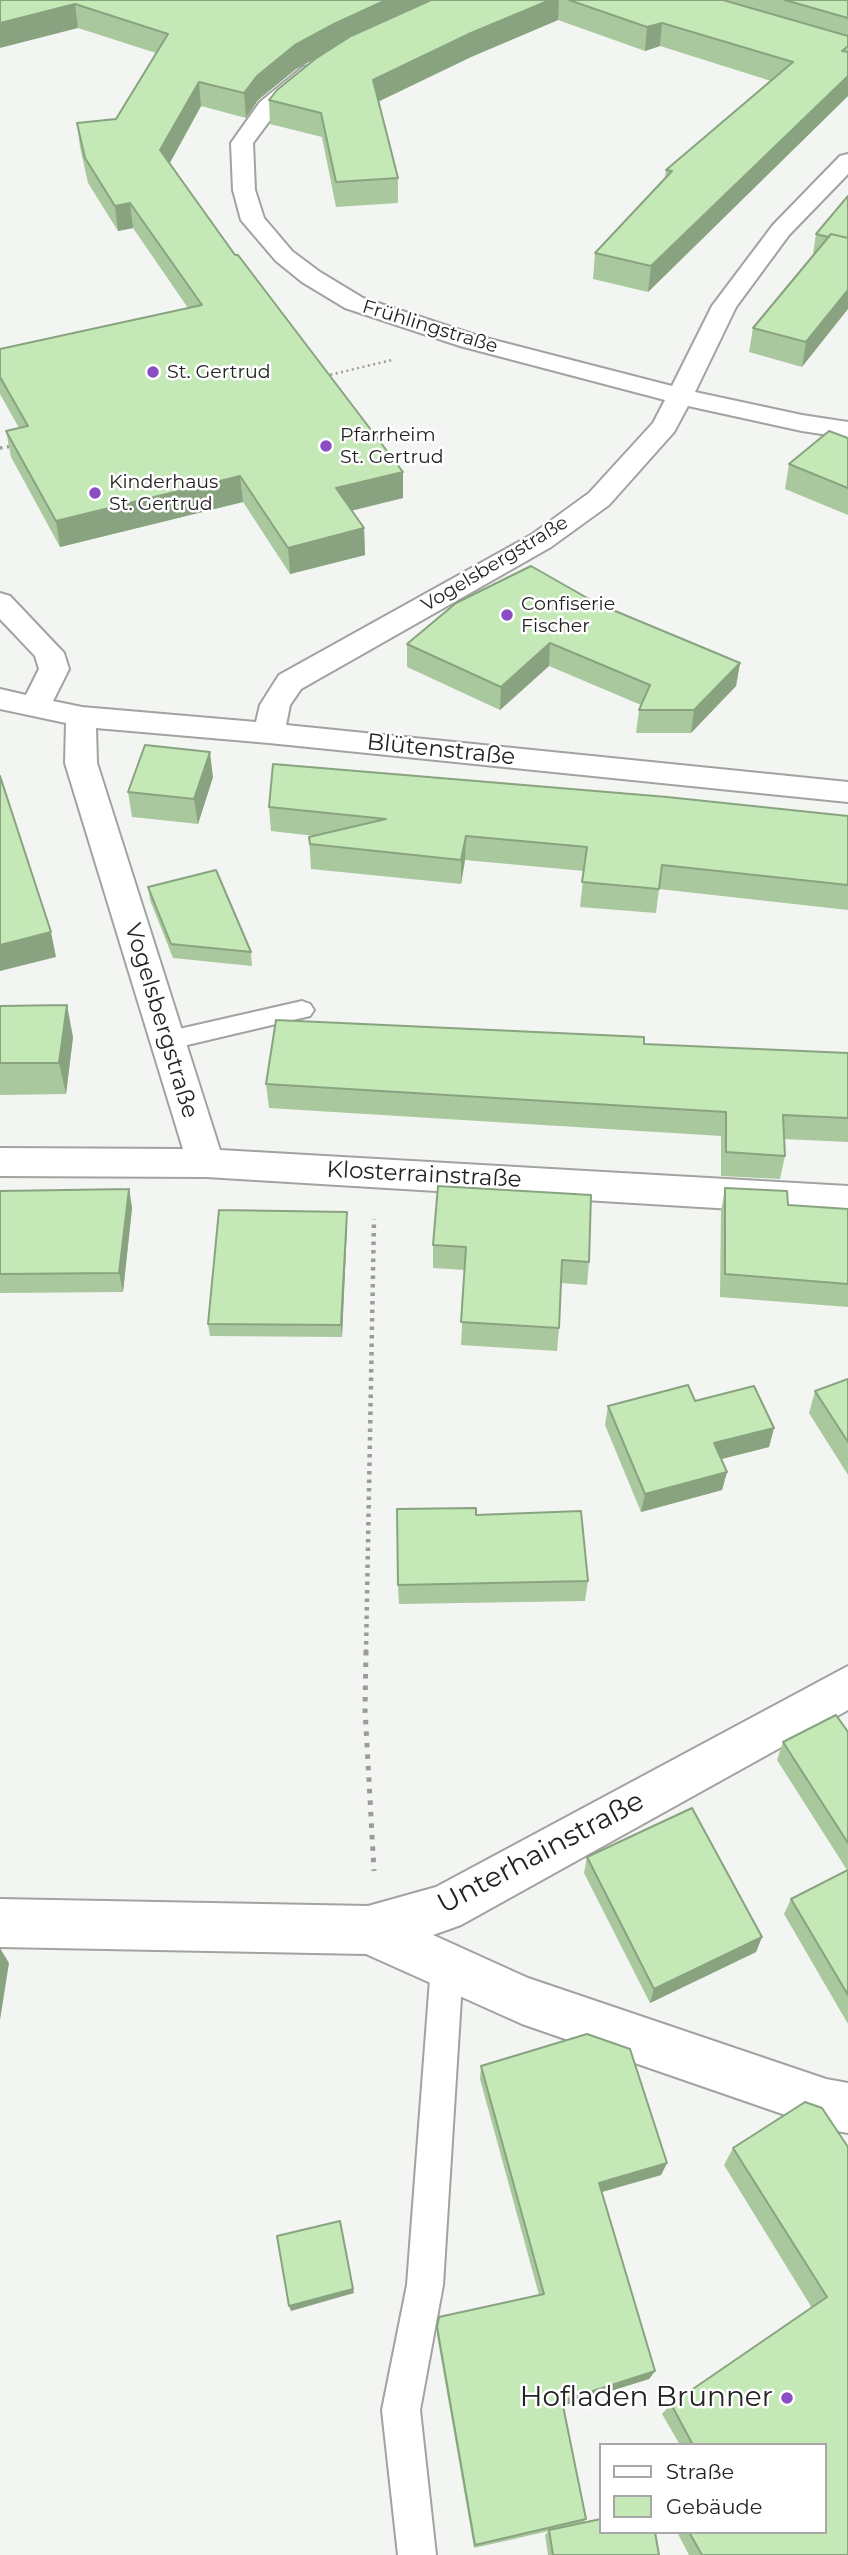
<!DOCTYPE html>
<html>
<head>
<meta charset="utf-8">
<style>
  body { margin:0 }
  #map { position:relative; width:848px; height:2555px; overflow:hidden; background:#f3f5f2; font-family:Montserrat,sans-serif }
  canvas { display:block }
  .legend { position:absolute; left:599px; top:2443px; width:228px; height:91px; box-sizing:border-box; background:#fff; border:2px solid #a7a7a7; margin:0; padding:9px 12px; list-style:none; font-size:21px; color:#222322 }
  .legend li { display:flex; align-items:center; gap:14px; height:35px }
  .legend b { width:35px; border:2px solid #a7a7a7 }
</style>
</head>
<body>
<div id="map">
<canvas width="848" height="2555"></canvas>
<ul class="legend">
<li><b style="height:9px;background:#fff"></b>Straße</li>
<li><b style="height:19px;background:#c4e9b7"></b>Gebäude</li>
</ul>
</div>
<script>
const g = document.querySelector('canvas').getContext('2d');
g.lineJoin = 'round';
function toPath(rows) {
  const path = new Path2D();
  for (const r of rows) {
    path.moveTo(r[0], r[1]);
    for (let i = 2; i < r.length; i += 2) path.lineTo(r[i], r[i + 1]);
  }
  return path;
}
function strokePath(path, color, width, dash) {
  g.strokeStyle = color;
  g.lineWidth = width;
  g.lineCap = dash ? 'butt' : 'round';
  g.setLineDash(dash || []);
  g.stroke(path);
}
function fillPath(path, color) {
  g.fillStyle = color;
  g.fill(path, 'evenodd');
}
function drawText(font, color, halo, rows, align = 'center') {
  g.font = font + ' Montserrat,sans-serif';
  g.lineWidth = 5;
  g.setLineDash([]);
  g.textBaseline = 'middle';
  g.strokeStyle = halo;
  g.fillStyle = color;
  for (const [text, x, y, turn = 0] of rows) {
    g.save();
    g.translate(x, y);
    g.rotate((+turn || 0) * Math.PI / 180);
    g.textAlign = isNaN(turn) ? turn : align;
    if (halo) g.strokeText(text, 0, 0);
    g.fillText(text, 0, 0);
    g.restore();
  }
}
const pathFar3 = toPath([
  [325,376,392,360]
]);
const pathFar2 = toPath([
  [0,448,13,446]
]);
const pathFar1 = toPath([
  [366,1653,374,1219]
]);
const path = toPath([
  [366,1651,365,1709,374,1871]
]);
const lane = toPath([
  [302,1001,310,1004,314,1010,310,1016,166,1050,158,1047,154,1041,158,1035,166,1032,302,1001],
  [447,1950,459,1954,463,1966,443,2285,420,2410,436,2555,398,2555,382,2410,407,2285,431,1966,435,1954,447,1950]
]);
const street = toPath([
  [311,66,319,67,322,72,319,77,276,112,253,143,255,190,264,218,292,251,320,272,363,298,478,336,672,386,712,306,773,225,840,156,848,154,848,174,789,235,736,307,695,392,802,415,848,422,848,438,802,431,688,406,674,432,609,505,551,547,301,689,290,705,286,725,848,782,848,802,269,743,96,728,97,763,220,1150,848,1186,848,1216,206,1177,0,1176,0,1148,183,1149,65,763,66,723,0,709,0,689,26,695,39,669,35,656,0,619,0,593,10,596,64,653,69,669,53,701,82,707,256,722,260,705,279,675,531,535,589,493,653,423,665,400,460,346,345,308,302,282,276,261,241,220,233,190,231,143,260,102,303,67,311,66],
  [848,1666,848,1710,461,1925,433,1935,528,1978,826,2079,848,2083,848,2133,826,2129,522,2024,366,1954,0,1947,0,1899,368,1906,436,1887,848,1666]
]);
const wall = toPath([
  [0,0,848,0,848,96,648,292,593,279,595,253,665,178,666,170,771,81,660,46,645,51,558,20,471,57,378,102,398,178,398,203,336,207,322,137,270,124,269,100,316,58,296,69,258,100,246,118,201,106,170,163,403,498,351,511,364,528,365,555,290,574,243,502,60,547,11,457,6,431,19,428,0,394,0,349,188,308,133,228,118,231,88,183,80,147,77,123,116,119,156,53,78,28],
  [848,196,802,367,749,352,753,328,814,254,813,254,816,234],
  [848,438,848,515,785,489,789,464],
  [596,603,740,663,736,686,691,733,636,733,639,710,641,705,549,666,500,710,407,667,407,644],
  [213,777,198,824,132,817,128,792],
  [269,807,848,816,848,910,659,889,656,913,580,907,584,871,465,860,461,884,311,869,309,837,315,836,271,831],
  [148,887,251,952,252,966,173,958,150,900],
  [0,1006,73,1037,66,1094,0,1095],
  [644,1044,848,1053,848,1142,784,1139,785,1156,780,1179,721,1176,721,1136,269,1108,266,1084],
  [438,1186,589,1262,587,1285,561,1283,559,1328,557,1351,461,1345,465,1270,433,1268,433,1245],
  [725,1188,788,1205,848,1209,848,1307,720,1297,721,1211],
  [129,1189,132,1208,123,1292,0,1293,0,1191],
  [347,1212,347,1225,342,1337,210,1336,208,1324],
  [848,1379,848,1475,809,1413,815,1391],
  [695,1401,774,1428,769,1447,721,1459,727,1472,722,1490,641,1512,605,1425,608,1406],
  [476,1515,588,1581,585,1601,399,1604,398,1585],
  [848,1732,848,2024,784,1914,791,1899,847,1870,777,1760,783,1742],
  [587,1857,762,1937,756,1952,650,2003,584,1873],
  [481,2066,667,2163,661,2175,601,2192,655,2371,649,2379,563,2406,586,2519,583,2523,659,2555,548,2555,545,2535,549,2531,474,2548,437,2335,437,2327,539,2295,480,2079],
  [822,2108,848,2555,689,2555,677,2532,825,2532,825,2445,680,2445,662,2414,671,2404,812,2308,724,2165,733,2148]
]);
const shadedWall = toPath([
  [386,0,438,0,335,48,296,69,258,100,246,118,244,93,257,76,295,45,334,24],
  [550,0,559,0,558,20,471,57,373,104,373,80,471,33],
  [75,4,78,28,0,48,0,23],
  [662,23,660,46,645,51,647,27],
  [848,76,848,96,648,292,651,266],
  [199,82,201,106,163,175,160,150],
  [130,203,133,228,118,231,115,206],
  [848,290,848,309,802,367,806,342],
  [403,472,403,498,337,514,336,488],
  [240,476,243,502,60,547,56,521],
  [364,528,365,555,290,574,288,548],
  [550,643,549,666,500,710,501,687],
  [740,663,736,686,691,733,694,710],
  [210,752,213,777,198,824,194,799],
  [466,836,465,860,461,884,461,860],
  [51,932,56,957,0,971,0,945],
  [67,1005,73,1037,66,1094,59,1063],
  [129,1189,132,1208,123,1292,119,1273],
  [347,1212,347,1225,342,1337,341,1325],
  [774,1428,769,1447,710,1462,714,1443],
  [727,1472,722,1490,641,1512,645,1494],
  [762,1937,756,1952,650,2003,654,1989],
  [0,1948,9,1963,0,2020],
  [667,2163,661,2175,595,2194,599,2183],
  [353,2289,354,2293,291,2311,289,2306],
  [655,2371,649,2379,559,2407,562,2401]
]);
const building = toPath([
  [0,0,386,0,334,24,295,45,257,76,244,93,199,82,160,150,235,255,238,255,403,472,336,488,364,528,288,548,240,476,56,521,6,431,28,426,0,377,0,349,202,305,130,203,115,206,85,158,77,123,116,119,168,34,75,4,0,23,0,0],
  [431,0,550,0,471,33,373,80,398,178,336,182,321,113,269,100,277,90,315,59,351,36,431,0],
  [569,0,723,0,848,36,848,46,842,51,848,52,848,76,651,266,595,253,672,171,666,170,793,62,662,23,647,27,569,0],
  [785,0,848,0,848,18,785,0],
  [848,196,848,238,831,234,829,237,816,234,848,196],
  [831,234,848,238,848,290,806,342,753,328,831,234],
  [829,431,848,438,848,488,789,464,829,431],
  [531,566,596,603,740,663,694,710,639,710,650,685,550,643,501,687,407,644,456,603,531,566],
  [145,745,210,752,194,799,128,792,145,745],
  [273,764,667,797,848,816,848,885,662,865,659,889,582,882,587,847,466,836,461,860,310,844,309,837,386,819,269,807,273,764],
  [0,776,51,932,0,945,0,776],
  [216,870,251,952,171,944,148,887,216,870],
  [67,1005,59,1063,0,1063,0,1006,67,1005],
  [276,1020,644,1037,644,1044,848,1053,848,1118,783,1115,785,1156,726,1152,726,1112,266,1084,276,1020],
  [438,1186,591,1195,589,1262,562,1260,559,1328,461,1322,466,1247,433,1245,438,1186],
  [725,1188,787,1191,788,1205,848,1209,848,1284,725,1274,725,1188],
  [129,1189,119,1273,0,1274,0,1191,129,1189],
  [219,1210,347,1212,341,1325,208,1324,219,1210],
  [848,1379,848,1442,815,1391,848,1379],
  [688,1385,695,1401,754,1386,774,1428,714,1443,727,1472,645,1494,608,1406,688,1385],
  [476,1508,476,1515,581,1511,588,1581,398,1585,397,1509,476,1508],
  [836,1715,848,1732,848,1843,783,1742,836,1715],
  [692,1808,762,1937,654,1989,587,1857,692,1808],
  [848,1870,848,1995,791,1899,848,1870],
  [587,2034,630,2049,667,2163,599,2183,655,2371,562,2401,586,2519,475,2545,437,2327,439,2317,544,2294,481,2066,587,2034],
  [805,2102,822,2108,848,2147,848,2555,702,2555,689,2532,825,2532,825,2445,693,2445,671,2404,827,2297,733,2148,805,2102],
  [340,2221,353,2289,289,2306,277,2236,340,2221],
  [601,2519,601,2532,655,2532,659,2555,553,2555,549,2530,601,2519]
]);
const markers = [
  [153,372,7,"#8a4dc3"],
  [326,446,7,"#8a4dc3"],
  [95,493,7,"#8a4dc3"],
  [507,615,7,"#8a4dc3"],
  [787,2398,7,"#8a4dc3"]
];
const farStreetnames = [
  ["Frühlingstraße",430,327,17],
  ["Vogelsbergstraße",495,564,-31]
];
const farPoinames = [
  ["St. Gertrud",167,372],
  ["Pfarrheim",340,435],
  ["St. Gertrud",340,457],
  ["Kinderhaus",109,482],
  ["St. Gertrud",109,504],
  ["Confiserie",521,604],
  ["Fischer",521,626]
];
const streetNames = [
  ["Blütenstraße",441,750,6],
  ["Vogelsbergstraße",161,1021,73],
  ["Klosterrainstraße",424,1175,3]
];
const nearStreetnames = [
  ["Unterhainstraße",541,1853,-28]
];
const nearPoinames = [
  ["Hofladen Brunner",773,2398]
];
strokePath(lane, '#a1a3a0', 4);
strokePath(street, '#a1a3a0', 4);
strokePath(pathFar3, '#9a9c9a', 2.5, [2, 3.5]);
strokePath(pathFar2, '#9a9c9a', 3.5, [2.5, 4.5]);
strokePath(pathFar1, '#9a9c9a', 4.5, [3.5, 5]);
strokePath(path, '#9a9c9a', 5, [4.5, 7]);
fillPath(lane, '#fff');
fillPath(street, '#fff');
fillPath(wall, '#a9c89d');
fillPath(shadedWall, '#89a380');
fillPath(building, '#c4e9b7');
strokePath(building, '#89a380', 2);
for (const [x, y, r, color] of markers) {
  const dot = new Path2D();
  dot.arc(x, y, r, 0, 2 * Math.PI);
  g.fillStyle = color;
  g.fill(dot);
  strokePath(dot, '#fff', 2.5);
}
drawText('19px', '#222322', '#fff', farStreetnames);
drawText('19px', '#222322', '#fff', farPoinames, 'left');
drawText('23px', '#222322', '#fff', streetNames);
drawText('28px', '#222322', '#fff', nearStreetnames);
drawText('28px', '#222322', '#fff', nearPoinames, 'right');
</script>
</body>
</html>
